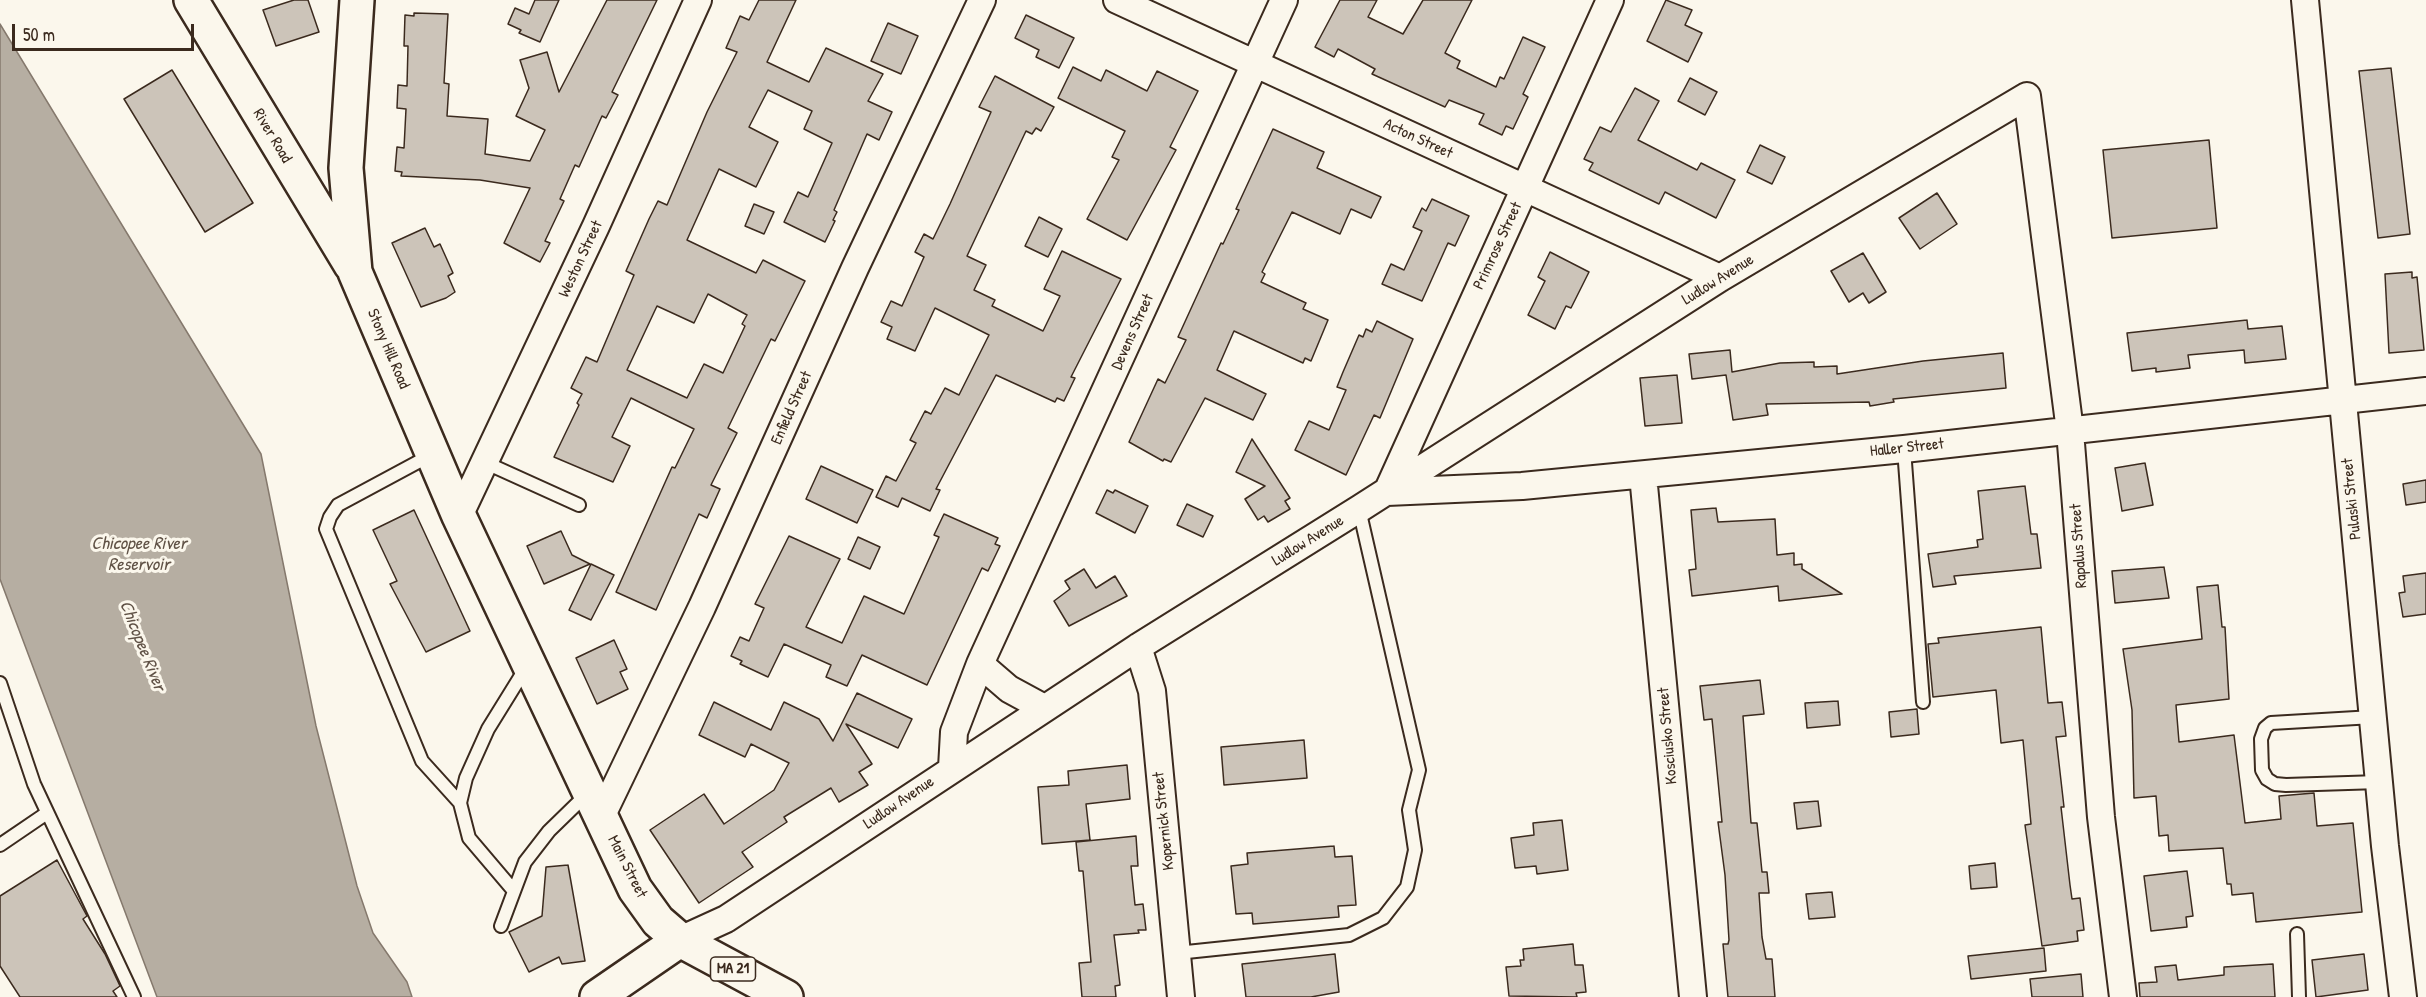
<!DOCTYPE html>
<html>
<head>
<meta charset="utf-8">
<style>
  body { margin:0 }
  #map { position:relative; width:2426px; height:997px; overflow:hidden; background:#fbf7ec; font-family:"Patrick Hand",sans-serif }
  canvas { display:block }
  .scale { position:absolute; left:12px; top:24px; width:182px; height:27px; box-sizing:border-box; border:3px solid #3b2a1e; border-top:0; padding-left:8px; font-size:18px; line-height:21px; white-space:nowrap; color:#3b2a1e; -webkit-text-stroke:4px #fbf7ec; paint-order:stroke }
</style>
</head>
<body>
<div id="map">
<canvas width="2426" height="997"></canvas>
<div class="scale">50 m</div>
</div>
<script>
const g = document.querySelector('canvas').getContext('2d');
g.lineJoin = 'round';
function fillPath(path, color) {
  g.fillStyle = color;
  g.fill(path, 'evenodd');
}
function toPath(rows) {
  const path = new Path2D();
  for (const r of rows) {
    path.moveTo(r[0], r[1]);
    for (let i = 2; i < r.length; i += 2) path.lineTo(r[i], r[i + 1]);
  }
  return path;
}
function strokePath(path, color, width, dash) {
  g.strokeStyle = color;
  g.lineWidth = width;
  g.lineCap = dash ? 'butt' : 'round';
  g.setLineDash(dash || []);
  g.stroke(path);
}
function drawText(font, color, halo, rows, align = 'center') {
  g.font = font + ' "Patrick Hand",sans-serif';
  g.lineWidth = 6;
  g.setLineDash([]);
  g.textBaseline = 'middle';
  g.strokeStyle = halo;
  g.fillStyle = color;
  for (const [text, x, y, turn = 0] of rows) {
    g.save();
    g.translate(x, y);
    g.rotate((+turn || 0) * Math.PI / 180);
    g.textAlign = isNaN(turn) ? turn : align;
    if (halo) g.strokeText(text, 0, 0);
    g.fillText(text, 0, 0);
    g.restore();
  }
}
const water = toPath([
  [0,24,261,454,316,726,357,886,373,933,407,982,412,997,157,997,0,579,0,24]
]);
const building = toPath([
  [294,0,308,0,319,32,276,46,263,10,294,0],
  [535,0,559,0,540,42,519,33,521,30,508,24,515,8,529,14,535,0],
  [607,0,657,0,612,92,618,95,606,118,602,116,579,167,575,165,560,199,564,201,545,241,550,243,540,262,504,243,530,188,480,180,401,176,402,172,395,171,397,147,404,148,406,109,397,108,398,85,407,86,408,46,404,46,405,15,414,16,414,13,448,14,444,83,449,84,447,116,488,119,485,154,530,161,545,130,516,116,529,88,520,60,547,52,559,92,607,0],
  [759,0,796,0,767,62,809,82,826,48,883,74,868,101,892,112,879,140,867,134,834,210,837,212,833,220,835,221,825,242,784,222,798,192,808,197,832,143,804,129,812,111,768,90,749,127,778,142,756,187,719,169,687,240,756,273,763,260,805,281,775,341,771,339,728,428,737,433,711,485,720,489,707,518,699,514,656,610,616,592,672,467,675,468,694,429,631,398,612,437,630,446,613,482,554,457,579,405,577,403,582,394,571,388,586,357,597,362,634,275,626,271,649,219,658,201,667,205,707,112,737,52,726,48,740,16,749,20,759,0],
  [708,294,747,315,742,324,745,326,723,373,704,364,687,398,627,370,657,306,694,323,708,294],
  [1340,0,1377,0,1368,17,1403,34,1423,0,1472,0,1445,53,1460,61,1457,68,1496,87,1500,77,1504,79,1523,37,1545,47,1523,94,1528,97,1513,129,1506,126,1502,135,1479,124,1484,114,1449,100,1445,107,1372,74,1375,69,1338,49,1334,57,1315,47,1340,0],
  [1666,0,1692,10,1685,25,1702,33,1688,62,1647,41,1666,0],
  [1026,15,1074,38,1059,68,1036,57,1039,50,1015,38,1026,15],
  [888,23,918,36,901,74,871,61,888,23],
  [1073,67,1101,81,1106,70,1147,91,1157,71,1198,91,1170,147,1176,150,1127,240,1087,219,1119,160,1112,157,1125,131,1058,98,1073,67],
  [2391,68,2410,234,2378,238,2359,71,2391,68],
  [172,70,253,203,205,232,124,99,172,70],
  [995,76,1054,107,1041,131,1036,128,1032,134,1026,131,967,256,986,265,974,290,995,300,992,306,1043,331,1060,296,1044,289,1062,251,1121,279,1071,377,1075,378,1064,401,1057,398,1055,402,996,375,936,489,940,490,930,511,902,498,898,507,876,497,886,476,896,481,916,443,910,440,925,411,931,414,945,388,959,395,989,335,935,308,915,351,887,339,892,327,881,322,891,301,902,306,924,257,915,252,924,234,933,239,950,204,991,112,979,107,995,76],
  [1690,78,1717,92,1705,115,1678,101,1690,78],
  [1635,88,1659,101,1638,140,1697,170,1701,163,1735,180,1716,218,1665,192,1659,204,1589,170,1593,163,1584,159,1600,127,1611,132,1635,88],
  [1273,129,1324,152,1317,168,1381,197,1371,218,1351,209,1340,234,1292,212,1262,272,1265,274,1261,282,1306,303,1303,309,1328,320,1311,361,1305,358,1303,363,1234,331,1217,370,1266,394,1253,420,1205,398,1171,462,1164,459,1163,461,1129,442,1158,379,1165,383,1186,340,1178,337,1221,243,1223,244,1239,210,1236,209,1273,129],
  [2209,140,2217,228,2112,238,2103,150,2209,140],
  [1760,145,1785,157,1772,184,1747,172,1760,145],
  [1937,193,1957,224,1920,249,1899,218,1937,193],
  [1432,199,1469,216,1455,246,1448,243,1422,301,1382,284,1391,264,1404,270,1422,231,1413,227,1422,208,1426,211,1432,199],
  [754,204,774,212,764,234,745,226,754,204],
  [1039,217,1062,229,1048,257,1025,246,1039,217],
  [425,228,434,247,440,244,453,273,448,276,455,292,446,298,421,307,392,243,425,228],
  [1550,252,1589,272,1571,308,1566,306,1555,329,1528,315,1545,281,1538,277,1550,252],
  [1863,253,1886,292,1869,303,1863,293,1849,302,1831,271,1863,253],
  [2412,272,2412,278,2417,277,2424,350,2389,353,2385,274,2412,272],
  [2247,320,2248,329,2282,326,2286,359,2245,363,2244,350,2188,355,2190,368,2156,372,2156,368,2132,371,2127,333,2247,320],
  [1377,321,1413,339,1380,418,1374,415,1346,475,1295,450,1309,421,1329,430,1346,390,1337,387,1343,372,1359,335,1363,337,1366,329,1372,332,1377,321],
  [1730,350,1732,372,1780,363,1814,362,1814,367,1837,366,1837,374,1923,361,2003,353,2006,388,1893,399,1894,402,1870,406,1869,402,1766,404,1768,415,1733,420,1726,375,1692,379,1689,354,1730,350],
  [1677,375,1682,423,1645,426,1640,378,1677,375],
  [1252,439,1290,498,1285,501,1290,509,1268,522,1264,516,1258,520,1245,499,1265,486,1236,472,1252,439],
  [2145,463,2153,505,2122,511,2115,468,2145,463],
  [821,466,873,490,857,523,806,499,821,466],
  [2426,480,2426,502,2406,505,2403,484,2426,480],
  [2025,486,2031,534,2037,534,2041,568,1954,576,1956,584,1933,587,1928,554,1978,547,1977,540,1983,539,1978,491,2025,486],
  [1107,490,1113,493,1115,490,1148,506,1135,533,1096,513,1107,490],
  [1187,504,1213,516,1203,537,1177,525,1187,504],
  [1716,508,1718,522,1775,519,1777,555,1794,553,1794,565,1802,564,1802,569,1842,594,1779,601,1778,586,1692,596,1689,570,1696,569,1691,510,1716,508],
  [414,510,470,631,426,652,390,584,397,581,373,530,414,510],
  [944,514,998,538,995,544,1000,546,988,571,982,568,927,685,862,655,847,686,826,677,831,665,784,644,768,677,740,664,742,661,731,656,740,637,749,641,764,608,755,604,789,536,840,559,806,627,842,643,864,596,904,614,939,537,934,535,944,514],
  [561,531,572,555,590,564,544,584,527,546,561,531],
  [858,537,880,547,870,569,848,559,858,537],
  [591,564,614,575,591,620,569,610,591,564],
  [2164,567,2169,598,2115,603,2112,571,2164,567],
  [1084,569,1096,588,1115,576,1127,596,1069,626,1054,601,1070,589,1065,581,1084,569],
  [2426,573,2426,614,2403,617,2399,593,2405,592,2403,576,2426,573],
  [2218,585,2222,627,2225,627,2229,699,2176,705,2179,742,2234,735,2245,823,2281,819,2279,796,2314,793,2317,826,2353,823,2362,912,2256,922,2253,893,2232,895,2231,884,2227,884,2223,848,2169,851,2168,835,2159,836,2156,796,2134,798,2132,710,2123,649,2202,639,2197,587,2218,585],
  [2041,627,2048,703,2062,702,2066,736,2056,737,2064,807,2061,807,2070,885,2072,899,2080,898,2084,930,2077,931,2078,941,2042,946,2025,825,2031,824,2023,740,2001,743,1996,690,1933,697,1928,644,1939,643,1938,638,2041,627],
  [614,640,627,669,620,672,628,689,597,704,576,658,614,640],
  [1760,680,1764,714,1743,716,1751,823,1757,823,1762,872,1767,872,1769,893,1759,893,1762,937,1766,959,1772,959,1775,997,1728,997,1723,944,1728,944,1729,940,1725,875,1718,822,1722,822,1712,719,1704,720,1700,686,1760,680],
  [857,693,912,719,898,748,846,724,872,764,859,772,868,785,839,802,831,788,784,817,787,822,742,852,753,867,699,903,650,830,704,794,724,824,774,790,789,763,751,744,745,757,699,735,714,702,771,730,784,702,819,719,833,741,857,693],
  [1838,701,1840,725,1807,728,1805,703,1838,701],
  [1917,709,1919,734,1891,737,1889,712,1917,709],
  [1304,740,1307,778,1224,785,1221,747,1304,740],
  [1127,765,1130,799,1086,804,1090,840,1042,844,1038,787,1069,785,1068,771,1127,765],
  [1818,801,1821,826,1797,829,1794,803,1818,801],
  [1562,820,1568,870,1537,874,1536,866,1515,868,1511,838,1534,835,1533,823,1562,820],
  [1136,836,1138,866,1131,866,1135,905,1143,904,1146,930,1138,930,1139,933,1114,935,1120,985,1115,986,1116,997,1082,997,1079,963,1091,962,1083,871,1079,871,1076,842,1136,836],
  [1334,846,1335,857,1352,856,1356,905,1338,906,1339,917,1253,924,1252,913,1236,914,1231,866,1248,864,1247,853,1334,846],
  [57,860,87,916,83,919,105,954,120,986,113,991,117,997,20,997,0,966,0,896,57,860],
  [1995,863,1997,887,1971,889,1969,866,1995,863],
  [568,865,585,961,562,964,559,957,529,972,509,932,542,916,546,867,568,865],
  [2187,871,2193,916,2186,917,2187,927,2151,931,2144,876,2187,871],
  [1832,892,1835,917,1809,919,1806,894,1832,892],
  [1573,944,1575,965,1583,965,1586,992,1576,993,1577,997,1509,996,1506,967,1521,966,1520,960,1524,960,1523,949,1573,944],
  [2044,948,2046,971,1971,979,1968,956,2044,948],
  [1335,954,1339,992,1311,997,1246,997,1242,964,1335,954],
  [2364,954,2368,990,2316,997,2312,960,2364,954],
  [2273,964,2275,997,2140,997,2139,983,2157,982,2155,967,2176,965,2178,980,2224,975,2224,967,2273,964],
  [2081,974,2083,997,2032,997,2030,979,2081,974]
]);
const lane = toPath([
  [1904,449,1923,702],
  [431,455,338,505,330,517,326,529,422,761,460,803],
  [484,462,579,505],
  [0,683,34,784,134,997],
  [2373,717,2271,723,2265,728,2261,739,2262,770,2267,779,2275,784,2286,785,2379,782],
  [0,845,47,813],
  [514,891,469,838,460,803,466,778,488,729,527,666],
  [501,926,525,862,549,831,588,793],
  [2297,934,2299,997],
  [1177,953,1349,935,1383,918,1407,887,1415,850,1409,810,1419,770,1359,509]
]);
const street = toPath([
  [1117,0,1720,278],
  [1610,0,1387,492,1522,486,1904,449,2426,391],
  [2305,0,2385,846,2403,997],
  [1643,475,1693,997],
  [459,516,596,226,698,0],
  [1138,647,1152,691,1181,997],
  [1044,708,1009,689,980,664,1284,0],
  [952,768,954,732,980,664],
  [602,815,702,607,855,268,982,0],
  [680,940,726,919,1138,647,1359,509,1720,278,2027,96,2070,431,2101,817,2123,997]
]);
const secondary = toPath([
  [191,0,351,265],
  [357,0,346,168,355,272,459,516,635,889,658,921,680,940]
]);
const primary = toPath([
  [597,997,680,940,786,997]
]);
const shields = [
  [733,969,45]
];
const shieldNames = [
  ["MA 21",733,969]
];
const streetNames = [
  ["River Road",272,136,59],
  ["Acton Street",1418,139,25],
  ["Primrose Street",1498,246,-65],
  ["Weston Street",581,259,-65],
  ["Ludlow Avenue",1718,280,-32],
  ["Devens Street",1133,332,-66],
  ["Stony Hill Road",388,349,67],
  ["Enfield Street",792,408,-66],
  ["Haller Street",1907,448,-6],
  ["Pulaski Street",2352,499,-96],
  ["Ludlow Avenue",1308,541,-32],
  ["Rapalus Street",2079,546,-94],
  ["Kosciusko Street",1668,736,-95],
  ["Ludlow Avenue",899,803,-34],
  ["Kopernick Street",1164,821,-96],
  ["Main Street",627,867,63]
];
const waterNames = [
  ["Chicopee River",139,544],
  ["Reservoir",139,565],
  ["Chicopee River",142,646,68]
];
fillPath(water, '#b6aea2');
strokePath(water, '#85796d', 1.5);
fillPath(building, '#ccc4b9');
strokePath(building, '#3b2a1e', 1.5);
strokePath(lane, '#3b2a1e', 16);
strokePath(street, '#3b2a1e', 30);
strokePath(secondary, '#3b2a1e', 38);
strokePath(primary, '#3b2a1e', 38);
strokePath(lane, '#fbf7ec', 12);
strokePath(street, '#fbf7ec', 26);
strokePath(secondary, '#fbf7ec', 33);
strokePath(primary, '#fbf7ec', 33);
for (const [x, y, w] of shields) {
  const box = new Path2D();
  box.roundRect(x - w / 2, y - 12, w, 24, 4.5);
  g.fillStyle = '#fbf7ec';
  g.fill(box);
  strokePath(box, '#3b2a1e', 1.5);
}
drawText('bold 15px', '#3b2a1e', null, shieldNames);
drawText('16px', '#3b2a1e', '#fbf7ec', streetNames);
drawText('italic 18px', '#605246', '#fbf7ec', waterNames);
</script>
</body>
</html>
